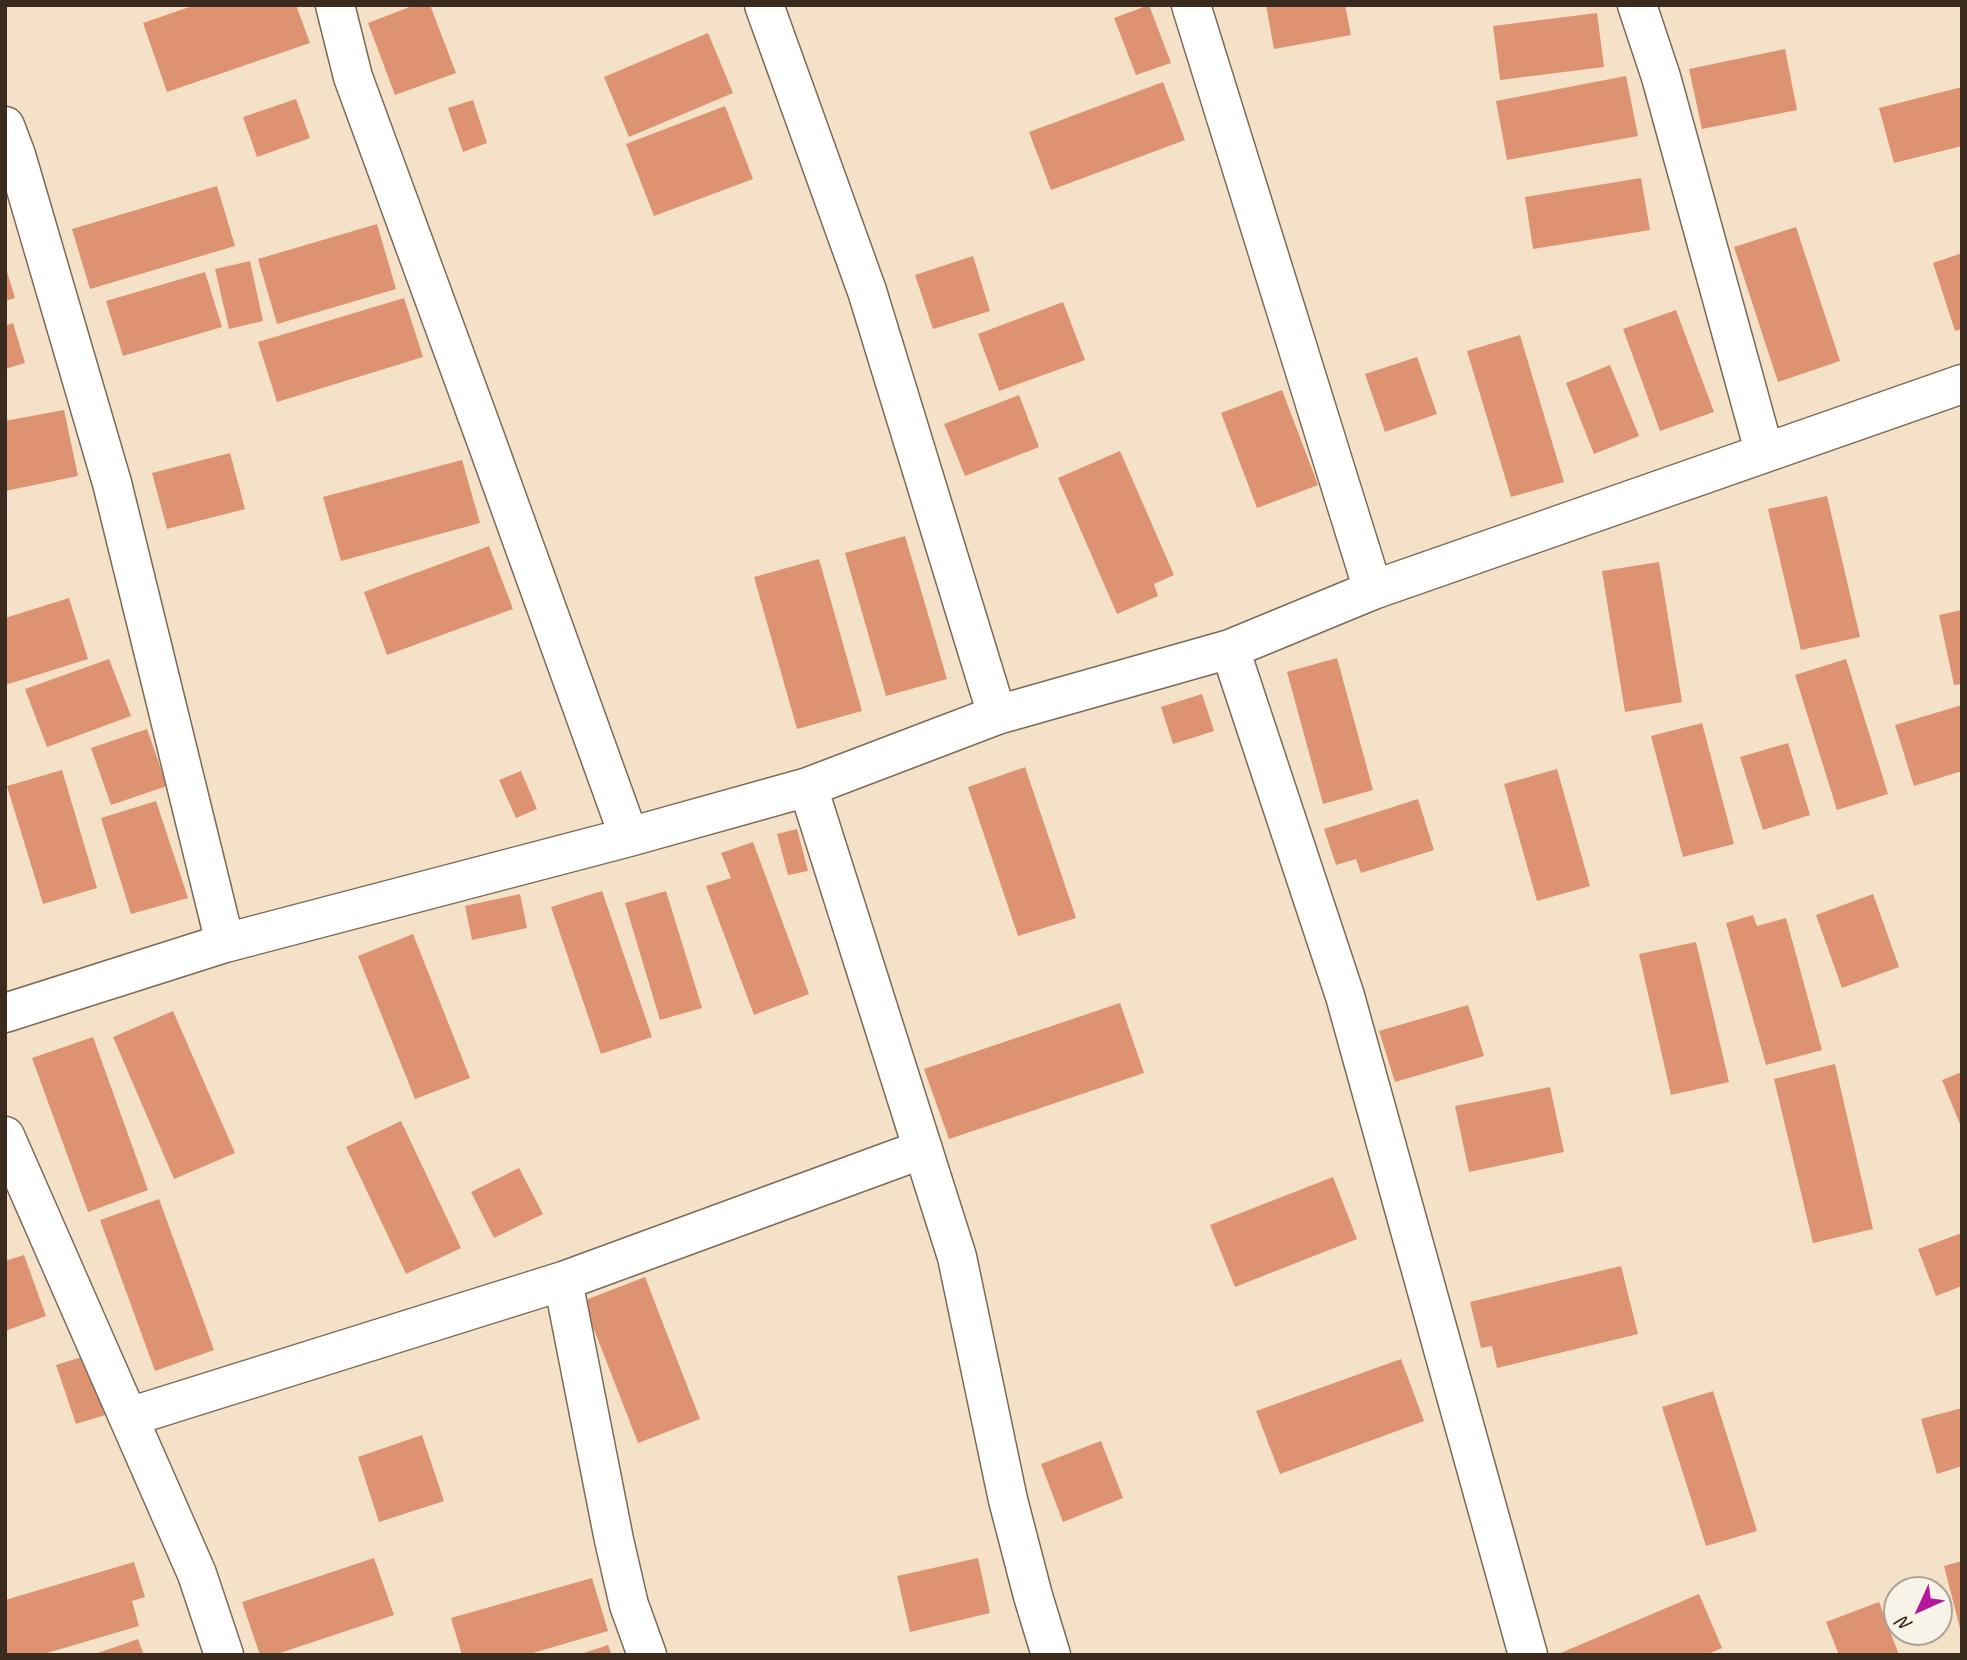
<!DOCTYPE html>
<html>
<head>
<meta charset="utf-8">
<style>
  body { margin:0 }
  #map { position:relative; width:1967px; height:1660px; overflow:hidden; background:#f4e1c7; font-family:Caveat,sans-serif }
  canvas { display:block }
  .frame { position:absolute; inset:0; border:7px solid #3b2a1e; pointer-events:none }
  .north { position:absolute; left:1883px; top:1576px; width:70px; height:70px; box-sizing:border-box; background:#f7f3e8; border:2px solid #aca397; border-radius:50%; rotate:225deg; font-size:19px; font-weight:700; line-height:28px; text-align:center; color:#3b2a1e }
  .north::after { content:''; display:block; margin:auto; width:24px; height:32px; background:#b5179e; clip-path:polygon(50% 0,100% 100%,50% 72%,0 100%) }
</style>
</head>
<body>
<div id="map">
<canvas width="1967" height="1660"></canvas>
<div class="frame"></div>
<div class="north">N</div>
</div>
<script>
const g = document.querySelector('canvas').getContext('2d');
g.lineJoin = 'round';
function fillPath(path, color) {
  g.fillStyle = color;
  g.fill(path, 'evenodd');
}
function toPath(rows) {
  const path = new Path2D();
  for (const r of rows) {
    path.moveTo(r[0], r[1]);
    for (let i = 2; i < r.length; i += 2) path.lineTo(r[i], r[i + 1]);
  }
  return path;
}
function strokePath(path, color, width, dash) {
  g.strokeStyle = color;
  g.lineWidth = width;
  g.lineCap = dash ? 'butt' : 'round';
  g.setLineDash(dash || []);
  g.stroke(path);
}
const building = toPath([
  [195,5,296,5,310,43,167,92,143,23],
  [415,5,430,5,456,73,395,95,368,23],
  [1149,5,1171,63,1136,75,1114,18],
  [1266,5,1345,5,1351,35,1274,49],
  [1597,13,1604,67,1500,80,1493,26],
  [708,33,733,93,629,137,604,77],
  [1785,49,1797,110,1702,129,1689,69],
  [1626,76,1638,136,1507,160,1496,101],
  [1163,82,1185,140,1051,190,1029,132],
  [1962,87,1962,146,1894,163,1879,108],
  [296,99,310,138,257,157,243,117],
  [473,100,487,143,463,152,448,108],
  [725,106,753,179,654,216,626,144],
  [1641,178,1650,230,1533,249,1525,197],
  [217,186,235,246,90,289,72,229],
  [377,224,396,289,277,324,258,259],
  [1796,227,1840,361,1778,382,1734,247],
  [1962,253,1962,329,1955,331,1933,263],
  [973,256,990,311,933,329,915,275],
  [250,261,263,321,229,329,215,269],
  [5,265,15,298,5,301],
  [205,272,222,327,123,356,106,301],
  [404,298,423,357,277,402,258,342],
  [1063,302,1085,360,999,391,978,334],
  [1676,310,1714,412,1660,431,1623,329],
  [13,323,25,363,5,369,5,326],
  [1520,335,1564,482,1511,497,1467,351],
  [1417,357,1437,414,1385,432,1365,374],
  [1610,365,1639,436,1594,454,1566,383],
  [1282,390,1318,485,1257,508,1221,413],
  [1019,395,1039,447,965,476,944,424],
  [64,410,78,476,5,491,5,421],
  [1120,451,1174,575,1154,584,1158,596,1117,614,1058,478],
  [230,453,245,509,167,529,152,473],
  [462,460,480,523,341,561,323,497],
  [1827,496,1860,637,1801,650,1768,509],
  [905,536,947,679,886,696,845,553],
  [489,546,513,609,387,655,364,592],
  [819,559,862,711,797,729,754,577],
  [1659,562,1682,702,1625,712,1602,571],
  [69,598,88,659,5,685,5,618],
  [1962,610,1962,684,1954,685,1939,615],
  [1337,658,1373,790,1323,804,1287,672],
  [109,659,131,716,47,747,25,689],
  [1846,659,1888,794,1837,810,1795,675],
  [1202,694,1214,731,1173,744,1161,707],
  [1962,705,1962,771,1914,786,1895,725],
  [1702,723,1734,844,1683,857,1651,736],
  [147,729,167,786,111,805,91,748],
  [1788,743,1810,815,1763,830,1740,757],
  [1025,767,1076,918,1018,936,968,787],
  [1557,769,1590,886,1537,901,1504,784],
  [62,770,97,888,43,904,7,786],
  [521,771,537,809,516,818,499,780],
  [1418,799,1434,850,1361,873,1356,859,1336,865,1324,829],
  [156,801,188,898,131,914,101,818],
  [797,829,808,871,788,875,777,834],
  [753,842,809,994,754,1015,706,886,731,878,721,853],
  [602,891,652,1037,601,1054,551,907],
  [666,891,702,1008,660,1020,625,903],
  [520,894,527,928,472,940,465,906],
  [1873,894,1899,967,1842,988,1816,915],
  [1753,915,1757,926,1786,918,1822,1050,1766,1065,1726,923],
  [413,934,470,1078,415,1099,358,956],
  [1696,942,1729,1082,1671,1095,1639,954],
  [1120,1003,1144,1073,949,1139,924,1069],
  [1468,1005,1484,1056,1395,1082,1379,1031],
  [173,1011,235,1153,174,1179,113,1037],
  [93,1037,148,1190,88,1212,32,1058],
  [1835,1064,1873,1229,1813,1243,1774,1079],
  [1962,1072,1962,1129,1942,1080],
  [1550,1087,1564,1152,1469,1172,1455,1106],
  [401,1121,461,1248,406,1274,346,1147],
  [519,1168,543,1214,494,1238,471,1192],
  [1333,1177,1357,1239,1235,1287,1210,1225],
  [159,1199,214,1350,155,1371,100,1220],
  [1962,1233,1962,1286,1936,1296,1918,1249],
  [24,1255,46,1316,5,1331,5,1261],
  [1621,1266,1638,1334,1497,1368,1492,1346,1481,1348,1470,1302],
  [645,1277,700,1419,638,1443,583,1301],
  [85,1356,105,1415,76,1424,56,1365],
  [1401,1359,1424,1421,1280,1474,1256,1411],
  [1713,1391,1757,1531,1706,1546,1662,1407],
  [1962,1408,1962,1466,1937,1474,1921,1419],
  [422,1435,444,1501,379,1522,358,1457],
  [1101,1441,1123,1498,1063,1522,1041,1464],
  [374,1558,394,1615,274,1655,260,1655,242,1602],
  [978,1558,990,1613,910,1632,897,1576],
  [1962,1561,1962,1632,1961,1632,1944,1566],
  [134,1562,145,1597,132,1601,139,1626,40,1655,5,1655,5,1600],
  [592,1578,608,1631,526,1655,462,1655,451,1618],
  [1699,1594,1722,1648,1706,1655,1556,1655],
  [1879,1602,1899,1655,1839,1655,1826,1622],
  [138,1639,144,1655,95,1655,95,1654],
  [608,1645,612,1655,581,1655,581,1654]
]);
const minor = toPath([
  [335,5,353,77,486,440,629,837],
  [764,5,867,291,997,715],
  [1191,5,1373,590],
  [1637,5,1661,77,1764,451],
  [5,126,16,155,112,483,225,943],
  [1230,649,1345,996,1528,1655],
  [808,787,957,1257,1008,1500,1033,1596,1051,1655],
  [5,1013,225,943,629,837,808,787,997,715,1230,649,1373,590,1962,384],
  [5,1136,197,1574,224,1655],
  [563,1281,614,1540,629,1605,647,1655],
  [129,1417,563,1281,923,1149]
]);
fillPath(building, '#dd9372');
strokePath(minor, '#7c6a59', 41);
strokePath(minor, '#fff', 38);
</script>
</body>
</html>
